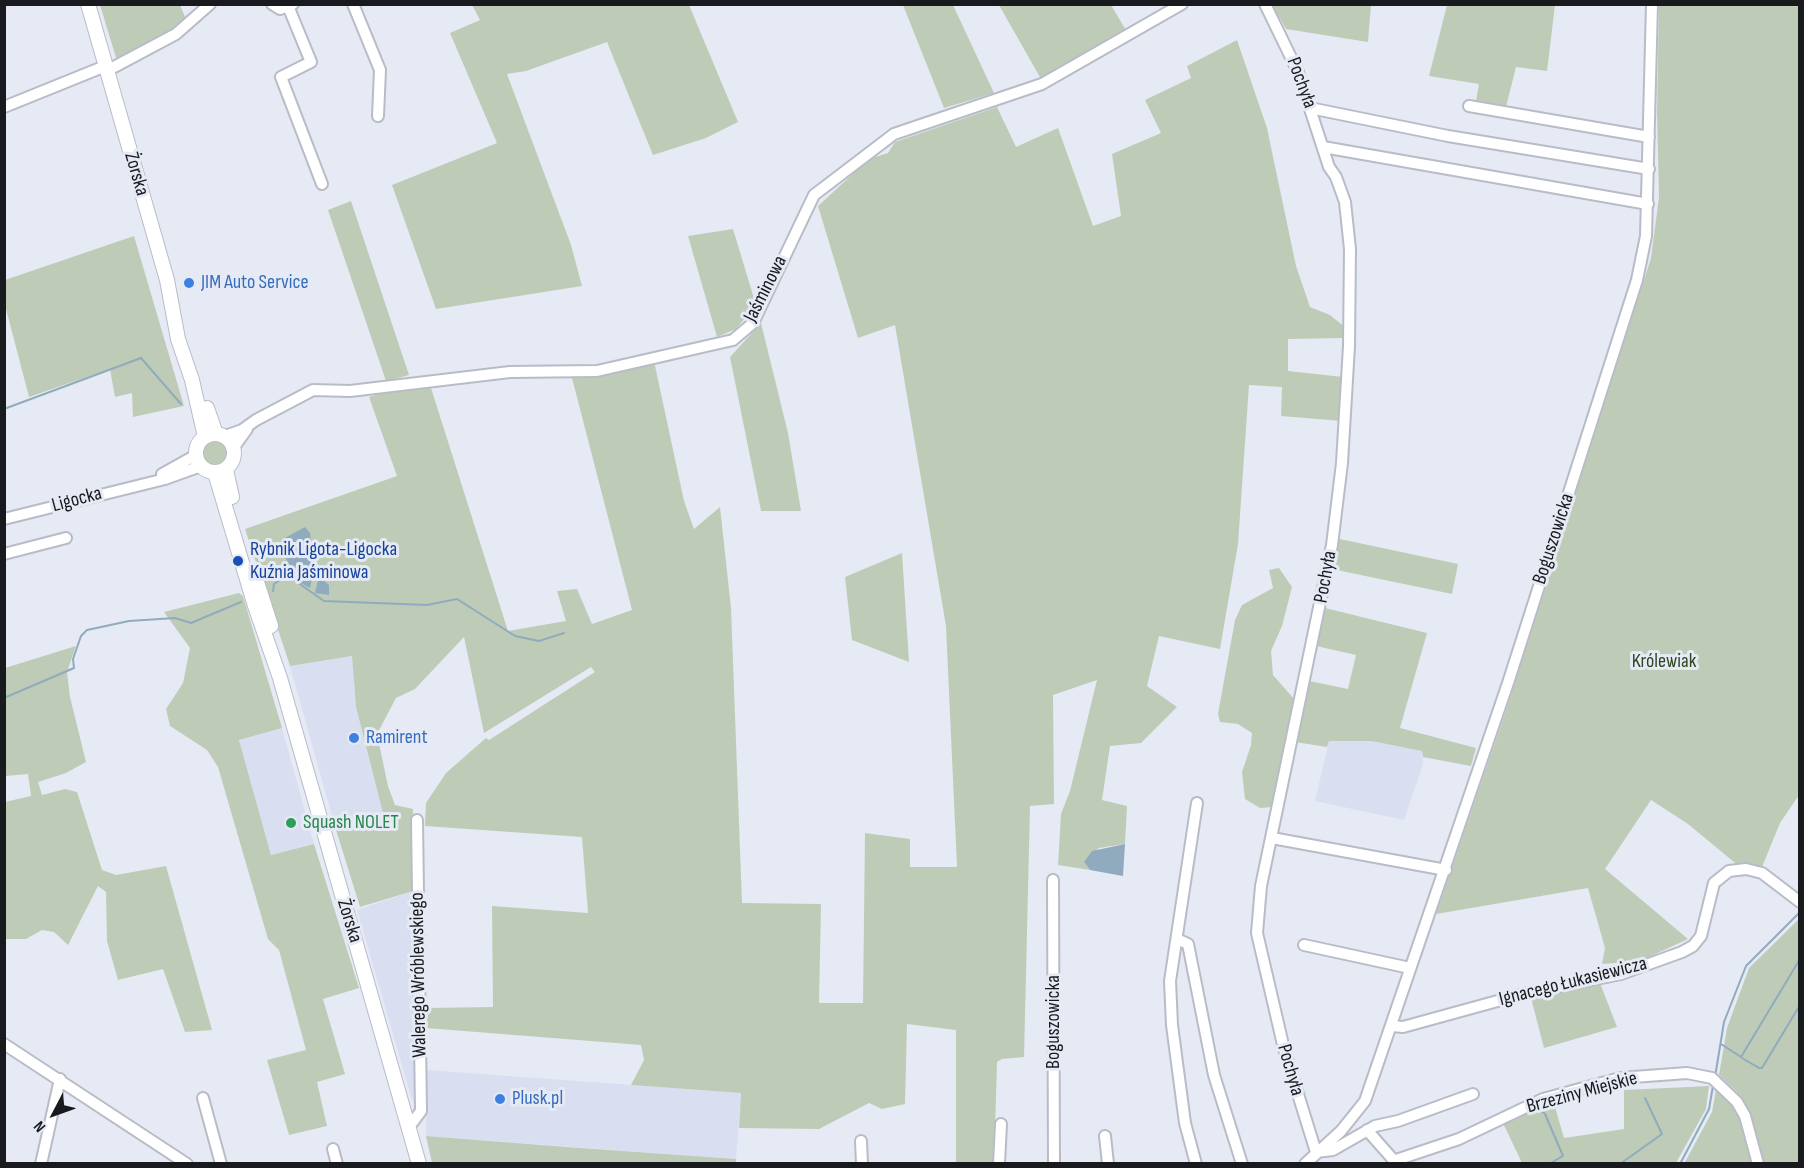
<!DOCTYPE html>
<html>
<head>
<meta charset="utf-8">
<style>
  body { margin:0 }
  #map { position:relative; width:1804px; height:1168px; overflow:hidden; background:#e6eaf5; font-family:"Sofia Sans Condensed",sans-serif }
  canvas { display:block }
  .frame { position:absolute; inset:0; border:6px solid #191a1e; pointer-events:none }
  .north { position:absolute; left:24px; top:1084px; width:60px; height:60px; -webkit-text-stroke:4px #e6eaf5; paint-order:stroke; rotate:229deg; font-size:16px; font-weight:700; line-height:24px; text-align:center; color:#191a1e }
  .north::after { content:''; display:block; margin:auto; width:21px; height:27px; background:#191a1e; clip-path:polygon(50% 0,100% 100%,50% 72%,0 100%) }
</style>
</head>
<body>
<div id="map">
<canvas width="1804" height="1168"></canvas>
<div class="frame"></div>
<div class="north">N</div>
</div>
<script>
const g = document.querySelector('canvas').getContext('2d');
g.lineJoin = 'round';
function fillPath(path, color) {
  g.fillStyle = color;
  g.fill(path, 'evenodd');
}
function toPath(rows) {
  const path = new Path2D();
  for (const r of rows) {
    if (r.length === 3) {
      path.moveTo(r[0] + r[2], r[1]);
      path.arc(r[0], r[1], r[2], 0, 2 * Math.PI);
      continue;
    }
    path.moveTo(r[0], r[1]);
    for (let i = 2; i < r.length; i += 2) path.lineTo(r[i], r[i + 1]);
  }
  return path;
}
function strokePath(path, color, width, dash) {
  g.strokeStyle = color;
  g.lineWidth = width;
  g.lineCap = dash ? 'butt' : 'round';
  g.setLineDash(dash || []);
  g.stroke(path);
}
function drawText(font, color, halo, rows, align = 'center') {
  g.font = font + ' "Sofia Sans Condensed",sans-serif';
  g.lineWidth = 6;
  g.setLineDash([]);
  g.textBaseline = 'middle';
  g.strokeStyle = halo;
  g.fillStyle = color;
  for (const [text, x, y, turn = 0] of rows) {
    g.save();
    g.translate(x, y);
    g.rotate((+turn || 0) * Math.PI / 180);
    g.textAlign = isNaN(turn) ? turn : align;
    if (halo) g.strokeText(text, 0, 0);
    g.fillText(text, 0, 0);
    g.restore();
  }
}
const built = toPath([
  [352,656,356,707,385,822,336,830,290,666],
  [282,728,314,844,271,855,239,740],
  [1329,741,1371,741,1422,751,1423,764,1404,820,1315,801],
  [413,891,417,1101,412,1100,357,910],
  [427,1070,741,1093,736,1159,426,1136]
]);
const green = toPath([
  [100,5,180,5,185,17,184,27,117,61],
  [472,5,689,5,738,122,706,138,653,155,607,42,526,71,507,74,571,245,582,286,436,309,392,185,497,143,450,33,480,20],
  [903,5,953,5,994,93,944,108],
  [999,5,1111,5,1127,32,1041,79],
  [1272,5,1371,5,1368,42,1286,29],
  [1447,5,1555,5,1547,71,1516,67,1506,107,1476,101,1479,84,1429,76],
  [1659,5,1799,5,1799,795,1780,823,1762,867,1740,867,1688,824,1651,800,1605,869,1688,939,1640,961,1602,964,1605,948,1588,888,1436,914,1506,711,1651,258,1659,197,1657,111],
  [1237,40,1267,128,1296,266,1310,307,1330,315,1346,328,1345,338,1288,339,1288,371,1343,377,1341,421,1281,416,1282,387,1249,385,1238,544,1220,649,1159,636,1147,686,1177,707,1141,743,1110,746,1102,800,1127,806,1125,844,1099,848,1084,862,1090,870,1058,865,1061,814,1070,791,1097,680,1053,695,1054,804,1030,806,1024,1057,1002,1059,997,1062,994,1163,956,1163,956,1030,907,1024,905,1104,882,1109,869,1103,819,1129,739,1128,741,1093,631,1085,644,1060,641,1045,426,1028,426,1008,493,1007,492,906,588,913,582,837,425,826,426,803,446,773,486,738,489,740,595,672,591,667,484,733,464,637,415,689,396,698,377,734,388,786,395,805,413,809,413,891,360,907,336,830,385,821,356,707,352,656,290,666,245,529,397,476,369,397,395,389,431,388,508,631,566,621,557,591,577,589,592,624,632,610,572,378,654,361,684,501,694,529,720,507,731,608,742,903,821,904,819,1003,863,1003,865,833,910,839,910,867,957,867,946,626,895,325,858,338,818,206,869,159,888,153,895,142,997,107,1016,147,1058,128,1093,226,1121,216,1112,154,1161,133,1145,100,1191,78,1187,66],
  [351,201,409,375,386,381,328,210],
  [733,229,756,305,736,329,717,337,688,236],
  [134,236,184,406,133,417,132,393,115,397,110,369,29,397,5,305,5,280],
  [761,323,788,433,801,511,761,511,730,357],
  [215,453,14],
  [1335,538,1458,564,1452,594,1332,569],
  [902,553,909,662,852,640,845,577],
  [1279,568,1292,587,1282,626,1271,651,1273,675,1295,700,1272,807,1260,808,1245,799,1242,772,1251,745,1252,733,1238,724,1220,722,1218,714,1235,620,1242,605,1273,588,1269,570],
  [239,593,243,596,282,728,239,740,271,855,314,844,359,988,323,999,345,1074,317,1082,327,1126,289,1135,267,1060,306,1050,279,950,268,939,218,767,207,750,170,726,166,709,183,683,190,648,164,612],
  [1325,608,1427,633,1400,728,1476,748,1471,766,1423,757,1422,751,1371,741,1329,741,1327,747,1295,742,1309,681,1348,689,1356,655,1316,646],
  [76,646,67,672,70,697,86,762,66,773,38,782,42,795,65,789,77,792,102,870,116,875,166,866,212,1030,185,1032,163,969,118,980,107,941,106,892,98,886,68,945,54,932,42,930,26,939,5,939,5,802,31,796,28,774,5,776,5,668],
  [1799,919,1799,1163,1762,1163,1751,1116,1737,1092,1719,1075,1727,1028,1749,968],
  [1600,983,1617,1027,1544,1048,1530,994],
  [1717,1084,1736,1106,1744,1124,1753,1163,1684,1164,1712,1112],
  [1709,1086,1706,1109,1676,1163,1522,1163,1502,1121,1553,1100,1564,1138,1624,1129,1624,1090],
  [426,1136,567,1147,736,1159,736,1164,432,1163]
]);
const water = toPath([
  [305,527,310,533,314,569,310,588,299,582,297,572,290,566,283,553,283,539],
  [322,579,329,585,329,595,315,593,318,580],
  [1125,844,1123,876,1090,870,1084,862,1092,851]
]);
const stream = toPath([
  [4,409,141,358,181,404],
  [273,591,274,584,287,575,324,601,427,605,457,599,515,636,539,641,564,633],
  [4,698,74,668,73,659,81,636,87,630,129,621,175,618,191,623,241,602],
  [1721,1044,1741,1057,1800,959],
  [1742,1058,1759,1068,1762,1068,1800,1005],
  [1715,1077,1724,1022,1746,966,1800,912],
  [1537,1107,1545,1114,1563,1156,1549,1164],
  [1620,1164,1662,1134,1645,1098],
  [1680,1164,1709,1109,1713,1086]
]);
const minor = toPath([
  [272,4,280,9,293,4],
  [353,4,380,70,378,116],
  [1265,4,1298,72,1329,167,1336,177,1345,202,1350,249,1349,346,1342,463,1332,545,1261,886,1257,933,1284,1049,1316,1152],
  [288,6,311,62,281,77,322,184],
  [1469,106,1649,137],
  [4,107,98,69,114,67,176,34,210,4],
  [1310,108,1448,136,1649,169],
  [1323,147,1648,204],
  [225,436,242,430,256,420,313,390,350,391,510,372,597,371,733,340,753,323,814,195,894,134,1042,84,1182,4],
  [234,447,247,429],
  [162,474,196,455],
  [4,519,165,479,201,466],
  [4,554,66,538],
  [1272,838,1446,870],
  [1053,880,1054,1164],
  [1177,939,1188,944,1214,1075,1242,1164],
  [1304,945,1410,968],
  [1392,1026,1403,1027,1523,994,1621,974,1682,952,1693,946,1701,936,1714,883,1729,871,1746,869,1762,873,1800,902],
  [4,1044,187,1164],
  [203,1098,221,1164],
  [409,1127,421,1111,417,820],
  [1367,1130,1397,1164],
  [1105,1136,1108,1164],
  [861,1141,862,1164],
  [333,1149,337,1164],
  [1316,1152,1333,1150,1375,1126,1398,1121,1473,1094],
  [1396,1160,1459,1139,1543,1099,1620,1078,1687,1073,1712,1078,1737,1102,1745,1116,1758,1164],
  [41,1164,60,1079],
  [999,1164,1001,1124],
  [1196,1164,1185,1123,1172,1025,1170,981,1197,803],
  [1305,1164,1341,1131,1365,1101,1508,683,1637,280,1646,236,1652,4]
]);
const major = toPath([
  [88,4,167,280,178,339,192,380,205,437],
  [207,408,216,434],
  [215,453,19],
  [226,470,232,497],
  [215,473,255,606,280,678,419,1164],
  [256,579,271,626]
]);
const markers = [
  [189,283,6,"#3f7fe0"],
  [238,561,6,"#1a4fb4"],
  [354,738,6,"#3f7fe0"],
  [291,823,6,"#2e9e5b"],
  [500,1099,6,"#3f7fe0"]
];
const streetNames = [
  ["Pochyła",1301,83,70],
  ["Żorska",136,174,74],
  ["Jaśminowa",766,289,-63],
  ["Ligocka",77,500,-15],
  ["Boguszowicka",1554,539,-72],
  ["Pochyła",1326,577,-80],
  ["Żorska",349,921,73],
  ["Walerego Wróblewskiego",419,975,-91],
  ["Ignacego Łukasiewicza",1573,982,-14],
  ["Boguszowicka",1054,1022,-90],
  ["Pochyła",1290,1070,74],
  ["Brzeziny Miejskie",1582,1093,-15]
];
const shopNames = [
  ["JIM Auto Service",201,283],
  ["Ramirent",366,738],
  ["Plusk.pl",512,1099]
];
const transitNames = [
  ["Rybnik Ligota-Ligocka",250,550],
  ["Kuźnia Jaśminowa",250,573]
];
const parkNames = [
  ["Królewiak",1664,662]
];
const leisureNames = [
  ["Squash NOLET",303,823]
];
fillPath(built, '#d9dff1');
fillPath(green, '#beccb7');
fillPath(water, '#90abbe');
strokePath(stream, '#90abbe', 2);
strokePath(minor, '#b9bcc7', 14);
strokePath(major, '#b9bcc7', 16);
strokePath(minor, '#fff', 10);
strokePath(major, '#fff', 14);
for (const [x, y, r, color] of markers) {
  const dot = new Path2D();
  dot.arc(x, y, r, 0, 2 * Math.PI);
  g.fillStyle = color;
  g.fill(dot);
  strokePath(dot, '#e6eaf5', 2);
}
drawText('20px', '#191a1e', '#e6eaf5', streetNames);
drawText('20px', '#366cbe', '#e6eaf5', shopNames, 'left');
drawText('20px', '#164399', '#e6eaf5', transitNames, 'left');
drawText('20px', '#2e4720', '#e6eaf5', parkNames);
drawText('20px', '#27864d', '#e6eaf5', leisureNames, 'left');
</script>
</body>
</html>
